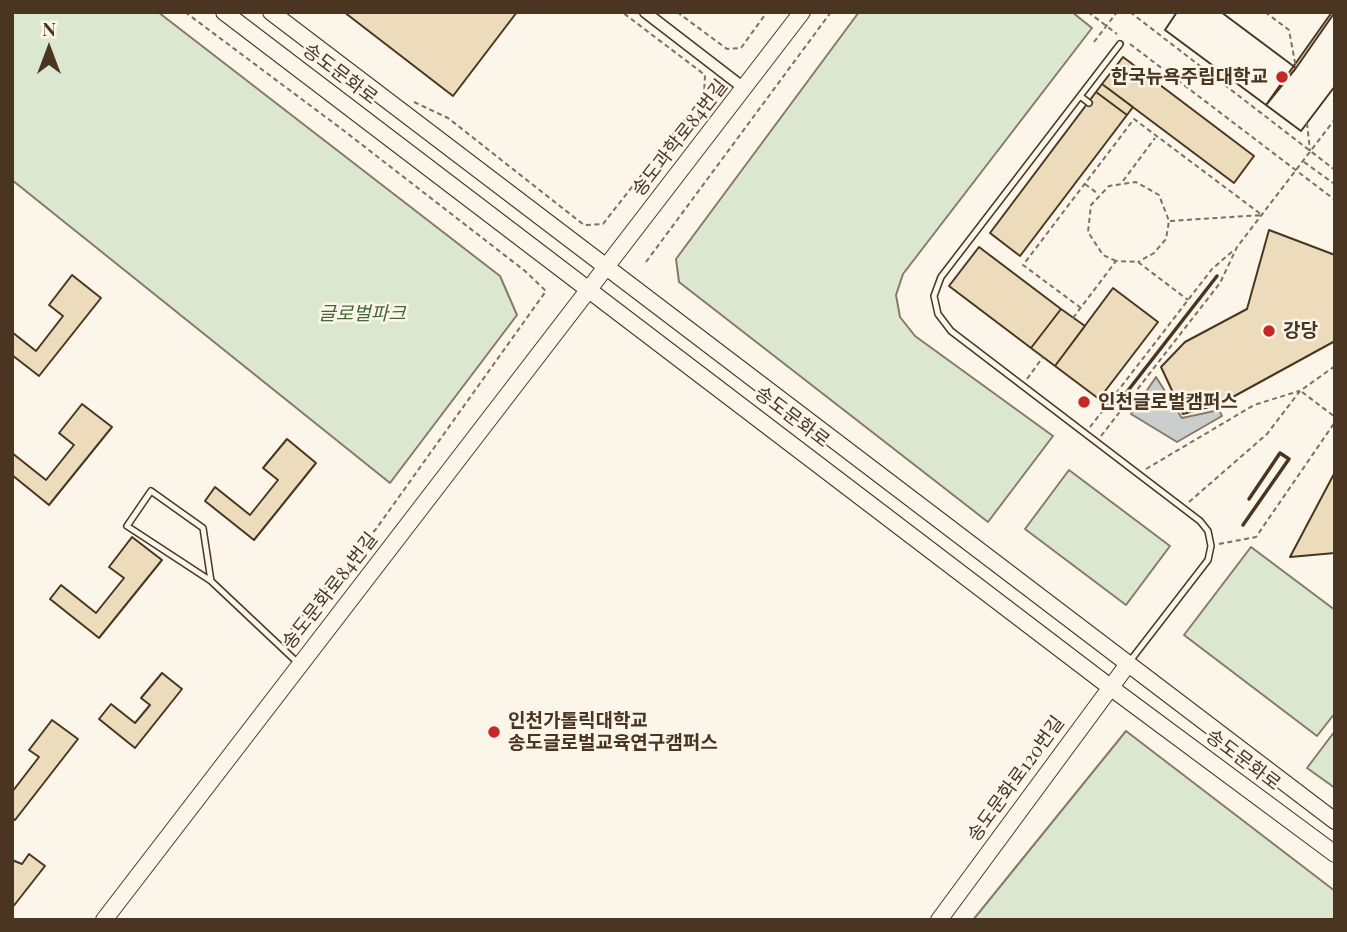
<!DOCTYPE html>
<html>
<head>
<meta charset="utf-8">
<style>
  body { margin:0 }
  #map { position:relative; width:1347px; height:932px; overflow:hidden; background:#fbf6e9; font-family:"Playfair Display",serif }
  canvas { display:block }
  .frame { position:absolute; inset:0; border:14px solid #4a3520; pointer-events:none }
  .north { position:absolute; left:14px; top:14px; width:70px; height:70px; -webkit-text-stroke:5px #fbf6e9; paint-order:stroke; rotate:0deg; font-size:19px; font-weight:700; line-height:28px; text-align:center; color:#4a3520 }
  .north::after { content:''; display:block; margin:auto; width:24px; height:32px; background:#4a3520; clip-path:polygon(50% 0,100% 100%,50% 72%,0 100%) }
</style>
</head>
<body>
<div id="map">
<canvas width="1347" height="932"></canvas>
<div class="frame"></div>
<div class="north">N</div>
</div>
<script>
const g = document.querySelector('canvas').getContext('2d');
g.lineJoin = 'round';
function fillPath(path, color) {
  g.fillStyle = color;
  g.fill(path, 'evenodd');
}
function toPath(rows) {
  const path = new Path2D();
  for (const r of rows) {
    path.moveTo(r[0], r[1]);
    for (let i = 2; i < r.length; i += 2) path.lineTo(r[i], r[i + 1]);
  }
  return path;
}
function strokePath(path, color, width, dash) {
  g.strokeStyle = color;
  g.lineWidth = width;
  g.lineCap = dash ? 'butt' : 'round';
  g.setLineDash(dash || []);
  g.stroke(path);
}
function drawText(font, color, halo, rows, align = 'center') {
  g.font = font + ' "Playfair Display","Noto Sans KR",serif';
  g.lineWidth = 5;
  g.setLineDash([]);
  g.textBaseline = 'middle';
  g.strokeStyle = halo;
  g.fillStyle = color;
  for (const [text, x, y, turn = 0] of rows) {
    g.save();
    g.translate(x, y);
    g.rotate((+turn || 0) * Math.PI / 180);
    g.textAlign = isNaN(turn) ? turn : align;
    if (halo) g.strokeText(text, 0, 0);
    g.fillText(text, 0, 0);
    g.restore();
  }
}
const green = toPath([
  [12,12,158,12,500,276,517,315,390,483,12,180,12,12],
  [859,12,1072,12,1092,28,903,274,896,295,900,317,915,336,1053,436,988,522,679,282,676,259,859,12],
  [1069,470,1170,546,1126,605,1025,529,1069,470],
  [1251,547,1335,610,1335,713,1317,736,1184,635,1251,547],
  [1126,731,1335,891,1335,920,973,920,1126,731],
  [1335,731,1335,788,1307,768,1335,731]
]);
const water = toPath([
  [1156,377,1182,418,1219,410,1222,416,1177,442,1131,414,1156,377]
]);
const building = toPath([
  [344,12,517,12,453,96,344,12],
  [1177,12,1221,12,1296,68,1335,12,1335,86,1301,131,1165,30,1177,12],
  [1177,12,1221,12,1296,68,1266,105,1165,30,1177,12],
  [1332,12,1335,12,1335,86,1301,131,1266,105,1332,12],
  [1123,57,1254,156,1234,183,1102,84,1123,57],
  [1102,84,1133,107,1127,115,1096,92,1102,84],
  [1096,92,1127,115,1020,256,990,233,1096,92],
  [1269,230,1335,255,1335,341,1220,404,1183,414,1161,367,1185,342,1247,309,1269,230],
  [979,247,1061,309,1031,348,949,286,979,247],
  [72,275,101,298,39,376,12,355,12,332,36,351,63,316,49,305,72,275],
  [1113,288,1158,322,1099,399,1055,366,1113,288],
  [1061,309,1085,326,1055,366,1031,348,1061,309],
  [82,404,112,427,49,505,12,475,12,453,46,480,74,445,59,433,82,404],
  [287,439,316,463,254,540,205,501,215,487,250,515,278,480,263,468,287,439],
  [1335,472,1335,553,1290,557,1335,472],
  [132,537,162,560,99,638,50,599,61,585,96,613,124,578,109,567,132,537],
  [162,673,182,689,135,748,99,719,111,704,135,723,150,705,141,698,162,673],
  [52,720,78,739,15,820,12,818,12,792,39,757,29,750,52,720],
  [29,854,45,866,12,908,12,860,22,864,29,854]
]);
const path = toPath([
  [185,12,343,130,525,271,546,291,376,529,287,634],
  [677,12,727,49,741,48,767,12],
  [1088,12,1117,34],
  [1130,12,1335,170],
  [1265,12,1289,30,1296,68],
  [1094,42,1117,12],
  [1130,44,1335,200],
  [414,102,448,118,584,225,603,224,704,95,705,75,622,12],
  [1307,123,1310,151],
  [1304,162,1333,183],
  [1123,181,1155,138],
  [1085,184,1097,193],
  [1170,221,1262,215],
  [1116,261,1103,255,1088,232,1091,205,1109,186,1136,182,1159,195,1169,221,1166,239,1154,253,1138,262],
  [646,262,831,12],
  [1081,308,1023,265,1134,119,1262,215],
  [1073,318,1116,261,1138,262,1188,300],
  [1027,379,1043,357],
  [1302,392,1335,417],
  [1090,427,1212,269,1234,250],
  [1101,436,1220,283,1237,247,1335,119],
  [1146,469,1254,405,1299,391],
  [1189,502,1267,434,1300,391,1335,366],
  [1219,544,1256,537,1335,422]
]);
const lane = toPath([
  [1120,44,941,277,934,296,938,314,951,331,1200,521,1208,531,1211,546,1208,560,1130,661],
  [1080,96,1089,103],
  [211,581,127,526,151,491,203,528,211,581,298,663]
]);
const street = toPath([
  [645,12,745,89]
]);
const secondary = toPath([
  [224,12,1110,687,1335,854],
  [271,12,1335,821],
  [104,920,802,12],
  [939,920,1128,664]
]);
const wall = toPath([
  [1123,397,1217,276],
  [1243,525,1289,459,1280,453,1249,499]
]);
const markers = [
  [1282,77,7,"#c62828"],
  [1269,331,7,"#c62828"],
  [1084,402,7,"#c62828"],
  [494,732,7,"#c62828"]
];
const streetNames = [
  ["송도문화로",340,74,37],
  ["송도과학로84번길",680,138,-52],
  ["송도문화로",792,417,37],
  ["송도문화로84번길",330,591,-52],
  ["송도문화로",1243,760,37],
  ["송도문화로120번길",1016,779,-54]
];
const poiNames = [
  ["한국뉴욕주립대학교",1268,77,"right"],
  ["강당",1283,331],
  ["인천글로벌캠퍼스",1098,402],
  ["인천가톨릭대학교",508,721],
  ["송도글로벌교육연구캠퍼스",508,743]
];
const parkNames = [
  ["글로벌파크",362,314]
];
fillPath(green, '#dce7d0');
strokePath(green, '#887966', 2);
fillPath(water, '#c9cecd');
strokePath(water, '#887966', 2);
fillPath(building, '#ecdcbc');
strokePath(building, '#4a3520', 2);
strokePath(lane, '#4a3520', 8);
strokePath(street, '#4a3520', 13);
strokePath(secondary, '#4a3520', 18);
strokePath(path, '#7f6f5c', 2, [5, 3.5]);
strokePath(lane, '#fbf6e9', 5);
strokePath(street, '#fbf6e9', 10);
strokePath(secondary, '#fbf6e9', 16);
strokePath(wall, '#4a3520', 3.5);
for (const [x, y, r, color] of markers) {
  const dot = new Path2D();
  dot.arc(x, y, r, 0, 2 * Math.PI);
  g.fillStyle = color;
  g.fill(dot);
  strokePath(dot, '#fbf6e9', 2.5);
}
drawText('19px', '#4a3520', '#fbf6e9', streetNames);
drawText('bold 19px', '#4a3520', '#fbf6e9', poiNames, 'left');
drawText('italic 19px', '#436837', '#fbf6e9', parkNames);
</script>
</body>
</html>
